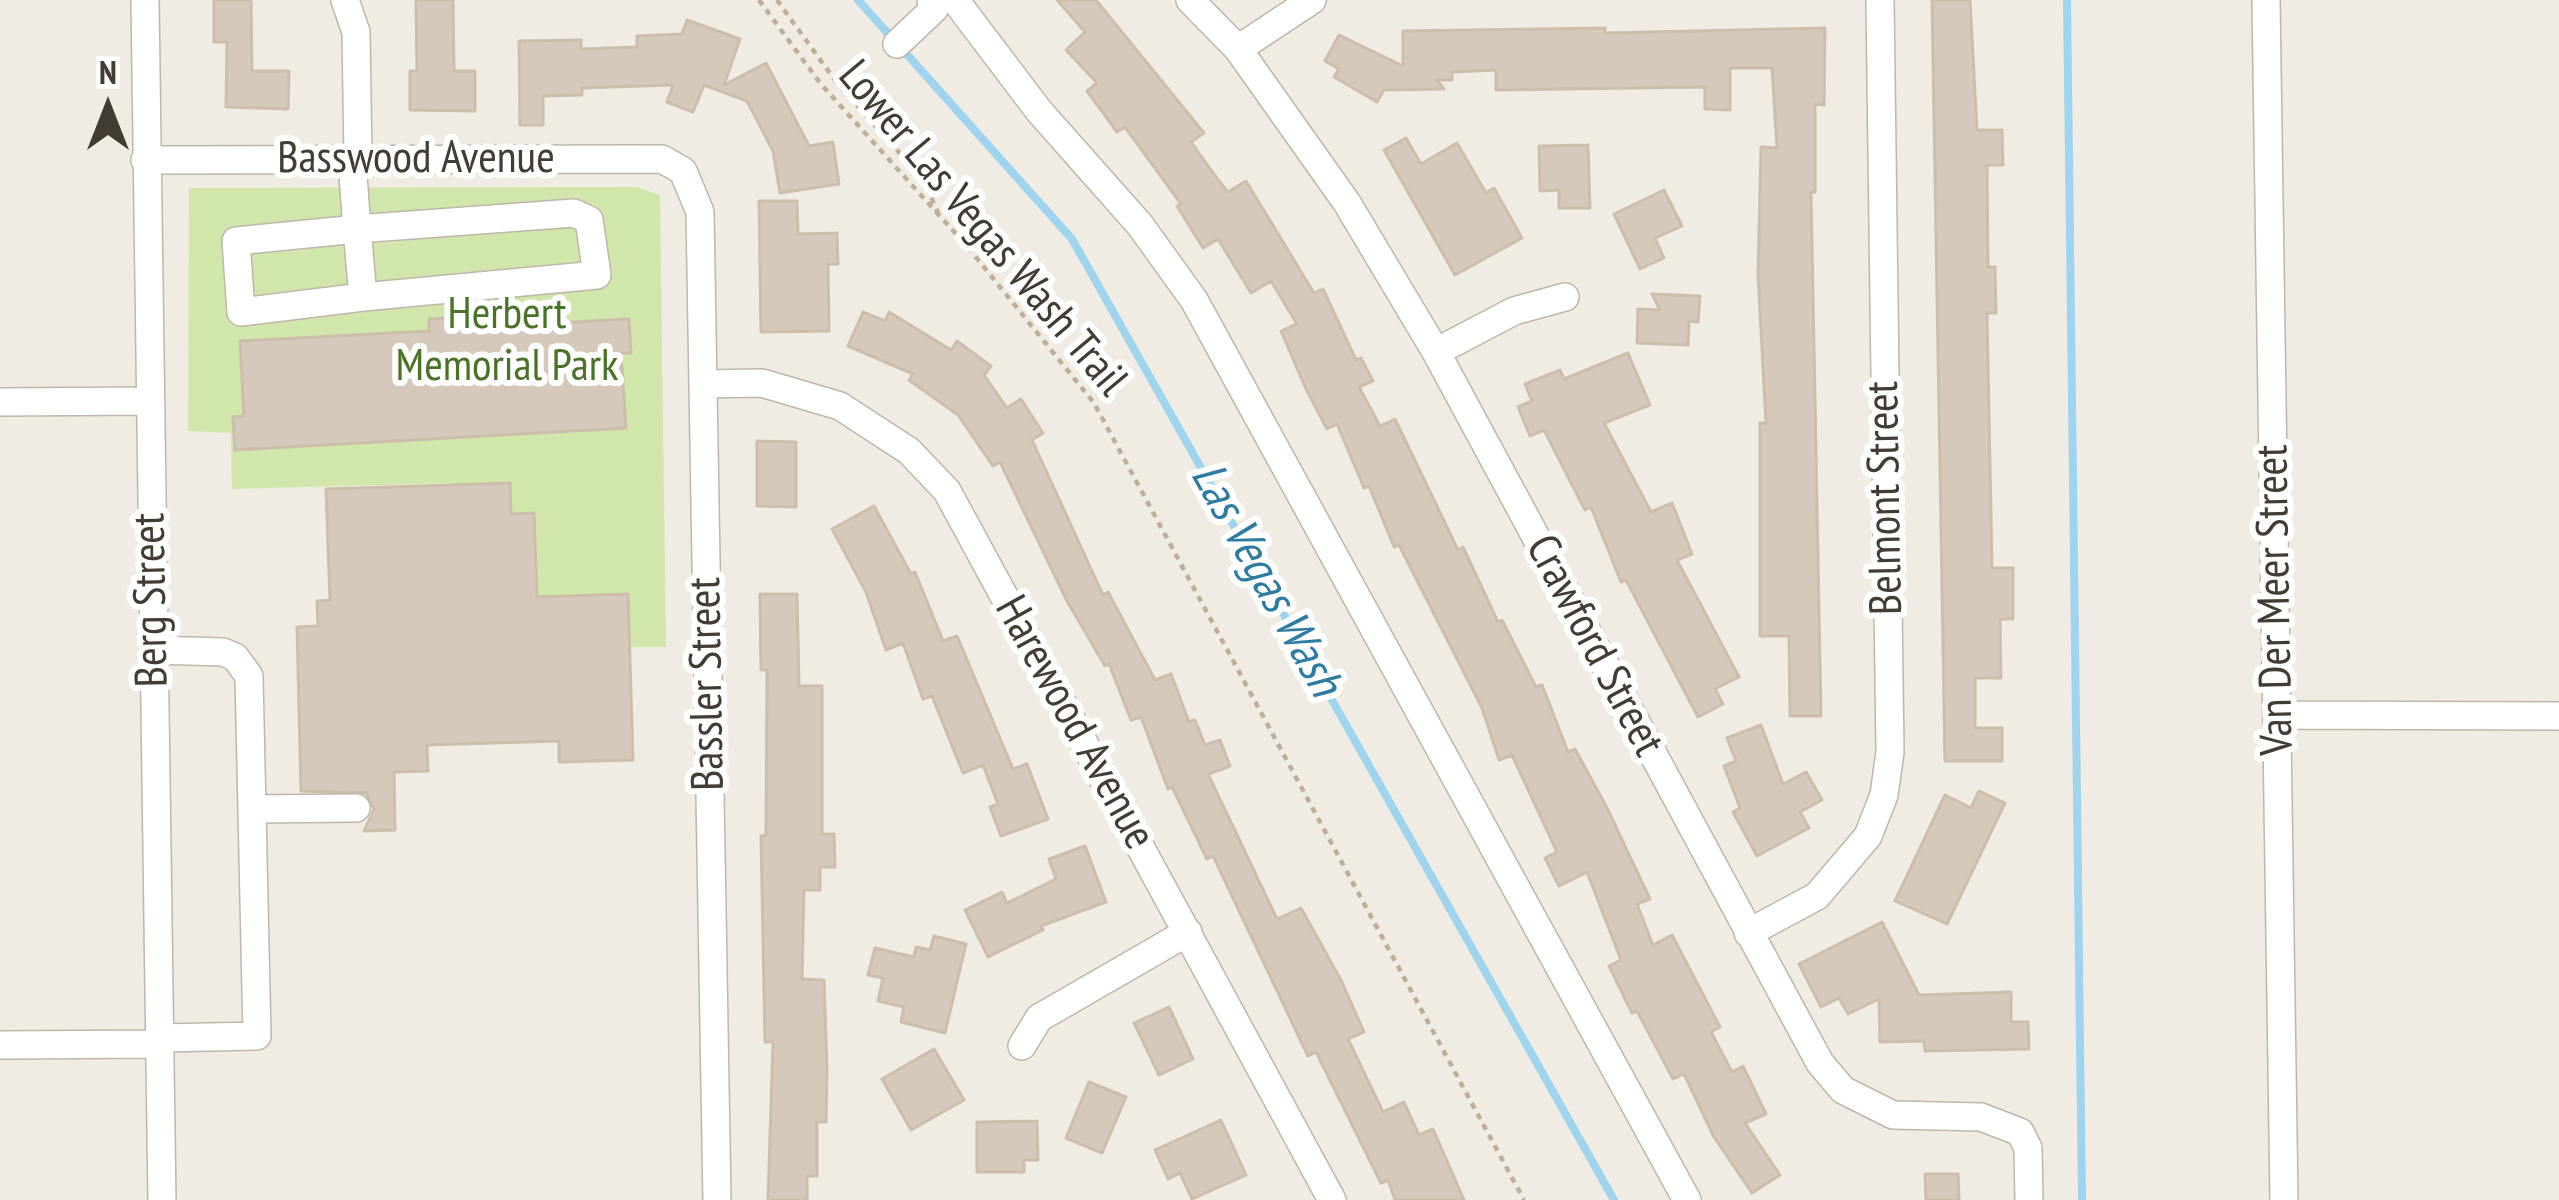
<!DOCTYPE html>
<html>
<head>
<meta charset="utf-8">
<style>
  body { margin:0 }
  #map { position:relative; width:2559px; height:1200px; overflow:hidden; background:#f1ece3; font-family:"PT Sans Narrow",sans-serif }
  canvas { display:block }
  .north { position:absolute; left:48px; top:48px; width:120px; height:120px; -webkit-text-stroke:9px #fff; paint-order:stroke; rotate:0deg; font-size:33px; font-weight:700; line-height:48px; text-align:center; color:#433c33 }
  .north::after { content:''; display:block; margin:auto; width:42px; height:54px; background:#433c33; clip-path:polygon(50% 0,100% 100%,50% 72%,0 100%) }
</style>
</head>
<body>
<div id="map">
<canvas width="2559" height="1200"></canvas>
<div class="north">N</div>
</div>
<script>
const g = document.querySelector('canvas').getContext('2d');
g.lineJoin = 'round';
function fillPath(path, color) {
  g.fillStyle = color;
  g.fill(path, 'evenodd');
}
function toPath(rows) {
  const path = new Path2D();
  for (const r of rows) {
    path.moveTo(r[0], r[1]);
    for (let i = 2; i < r.length; i += 2) path.lineTo(r[i], r[i + 1]);
  }
  return path;
}
function strokePath(path, color, width, dash) {
  g.strokeStyle = color;
  g.lineWidth = width;
  g.lineCap = dash ? 'butt' : 'round';
  g.setLineDash(dash || []);
  g.stroke(path);
}
function drawText(font, color, halo, rows, align = 'center') {
  g.font = font + ' "PT Sans Narrow",sans-serif';
  g.lineWidth = 12;
  g.setLineDash([]);
  g.textBaseline = 'middle';
  g.strokeStyle = halo;
  g.fillStyle = color;
  for (const [text, x, y, turn = 0] of rows) {
    g.save();
    g.translate(x, y);
    g.rotate((+turn || 0) * Math.PI / 180);
    g.textAlign = isNaN(turn) ? turn : align;
    if (halo) g.strokeText(text, 0, 0);
    g.fillText(text, 0, 0);
    g.restore();
  }
}
const green = toPath([
  [637,187,660,195,666,647,455,648,452,483,232,489,231,433,188,431,189,188]
]);
const stream = toPath([
  [858,0,893,39],
  [2067,0,2082,1200],
  [903,50,1072,239,1614,1200]
]);
const building = toPath([
  [214,0,251,0,252,71,289,71,288,109,226,107,227,42,214,42,214,0],
  [416,0,453,0,454,71,475,71,475,111,410,110,410,71,417,71,416,0],
  [1057,0,1096,0,1204,133,1191,142,1219,181,1228,192,1246,181,1314,293,1323,289,1356,360,1361,358,1373,381,1359,387,1380,426,1395,419,1458,550,1463,547,1498,622,1502,620,1536,687,1542,685,1568,752,1575,749,1606,806,1650,899,1637,904,1653,945,1672,935,1720,1027,1711,1032,1732,1072,1743,1066,1766,1114,1745,1123,1780,1175,1752,1193,1714,1137,1684,1074,1673,1079,1637,1011,1632,1013,1609,966,1621,960,1587,872,1559,886,1545,858,1557,852,1512,755,1499,760,1482,708,1399,545,1394,547,1369,486,1364,488,1337,424,1327,429,1305,387,1281,331,1297,324,1271,281,1251,293,1218,239,1203,248,1177,206,1181,204,1125,127,1117,132,1087,91,1097,83,1066,50,1085,32,1057,0],
  [1932,0,1970,0,1977,130,2002,130,2003,165,1987,165,1988,267,1995,267,1996,313,1987,313,1992,568,2013,568,2013,619,2000,619,2001,678,1975,678,1975,728,2002,728,2002,761,1945,761,1932,0],
  [687,20,740,39,724,85,766,63,809,146,833,142,839,184,780,193,773,151,747,101,704,85,693,112,667,102,673,85,582,88,582,95,543,96,543,125,520,125,519,41,581,40,581,49,637,47,637,36,682,34,687,20],
  [1605,28,1605,33,1825,28,1824,105,1815,104,1815,192,1811,192,1821,716,1790,716,1789,636,1760,636,1760,423,1766,423,1758,275,1761,147,1777,148,1772,68,1730,68,1730,110,1705,109,1705,87,1496,90,1496,70,1452,72,1452,80,1437,80,1444,89,1384,90,1377,102,1334,77,1339,69,1325,61,1339,35,1403,66,1403,31,1605,28],
  [1406,138,1421,164,1457,143,1486,193,1494,188,1522,238,1455,275,1384,150,1406,138],
  [1588,145,1590,208,1559,208,1559,190,1540,191,1539,146,1588,145],
  [1664,190,1682,226,1655,238,1664,258,1640,269,1614,214,1664,190],
  [759,201,797,201,798,234,837,233,838,264,828,264,829,331,761,332,759,201],
  [1652,294,1700,296,1698,322,1689,321,1688,345,1637,343,1638,309,1660,310,1652,294],
  [863,312,885,321,889,312,951,350,957,341,991,366,984,375,1007,408,1021,399,1043,433,1032,440,1103,595,1108,592,1155,680,1171,674,1189,722,1195,720,1205,745,1220,740,1230,766,1208,774,1277,919,1301,908,1342,982,1364,1032,1348,1039,1383,1112,1404,1102,1419,1135,1433,1129,1464,1200,1395,1200,1388,1180,1381,1183,1316,1052,1308,1056,1213,856,1207,859,1172,787,1168,789,1141,717,1131,720,1109,664,1105,666,1067,601,1000,462,993,466,958,415,909,380,913,374,848,346,863,312],
  [461,317,461,328,629,319,631,353,621,353,626,428,235,450,233,417,244,416,240,341,429,331,429,319,461,317],
  [1628,353,1650,405,1604,423,1651,512,1672,503,1692,554,1677,560,1739,677,1715,689,1723,704,1698,717,1626,580,1621,582,1591,507,1585,510,1544,430,1530,436,1518,407,1532,401,1525,384,1560,370,1564,379,1628,353],
  [757,441,796,442,796,507,757,506,757,441],
  [510,483,511,514,534,513,537,597,628,594,633,760,559,762,559,741,427,745,428,771,394,772,395,830,364,831,374,809,366,793,301,791,297,627,318,626,317,601,330,600,326,489,510,483],
  [874,506,911,574,915,572,943,641,957,636,1013,769,1027,764,1048,819,1001,836,990,807,998,804,983,765,963,773,932,696,923,699,903,643,886,650,866,592,832,529,874,506],
  [760,594,797,594,799,686,822,686,822,834,834,834,835,867,820,867,820,890,804,890,802,979,824,980,827,1069,826,1122,817,1122,817,1176,807,1176,807,1200,768,1200,773,1042,765,1042,761,836,766,835,767,670,761,670,760,594],
  [1761,725,1783,784,1806,772,1822,800,1800,812,1809,828,1757,856,1733,812,1740,808,1724,766,1736,761,1727,738,1761,725],
  [1979,791,2005,803,1947,924,1895,901,1945,795,1971,808,1979,791],
  [1085,846,1106,902,1041,926,1043,930,988,957,965,910,1002,892,1007,903,1056,879,1049,859,1085,846],
  [1882,922,1919,995,2011,992,2011,1022,2028,1022,2029,1049,1925,1051,1924,1041,1880,1042,1879,999,1848,1014,1839,998,1821,1007,1799,964,1882,922],
  [934,936,966,944,945,1033,901,1022,904,1007,878,1001,883,978,868,975,875,948,914,957,916,947,930,950,934,936],
  [1169,1007,1193,1059,1159,1075,1134,1023,1169,1007],
  [934,1049,964,1100,911,1130,882,1079,934,1049],
  [1089,1082,1126,1097,1102,1153,1066,1138,1089,1082],
  [1221,1120,1246,1175,1192,1199,1180,1173,1168,1179,1155,1150,1221,1120],
  [1037,1121,1038,1160,1024,1160,1024,1172,977,1172,977,1122,1037,1121],
  [1925,1174,1958,1174,1959,1200,1926,1200,1925,1174]
]);
const path = toPath([
  [759,0,820,83,966,245,1094,403,1524,1200],
  [777,0,837,83,923,179,938,213]
]);
const minor = toPath([
  [145,0,162,1200],
  [345,0,356,32,358,159,353,175,357,229,363,297,597,275,589,220,574,213,357,229,236,241,241,312,363,297],
  [955,0,1039,111,1140,225,1194,300,1687,1200],
  [1190,0,1238,49,1347,203,1436,352,1820,1063,1843,1090,1893,1115,1981,1117,2020,1132,2028,1148,2029,1200],
  [2266,0,2284,1200],
  [897,44,934,9,931,0],
  [1238,49,1312,0],
  [145,160,662,159,683,171,700,212,717,1200],
  [1436,352,1514,311,1565,297],
  [703,384,762,383,840,406,909,451,947,491,1332,1200],
  [0,402,149,401],
  [153,650,223,652,235,657,249,676,257,1036,160,1038],
  [2277,715,2559,716],
  [253,809,356,808],
  [1748,933,1817,896,1868,836,1884,795,1890,752,1880,0],
  [0,1045,160,1044],
  [1022,1046,1039,1018,1188,932]
]);
const streetNames = [
  ["Basswood Avenue",416,159],
  ["Lower Las Vegas Wash Trail",982,229,50],
  ["Belmont Street",1886,498,-91],
  ["Berg Street",152,600,-91],
  ["Van Der Meer Street",2276,600,-91],
  ["Crawford Street",1594,646,62],
  ["Bassler Street",708,684,-91],
  ["Harewood Avenue",1074,723,61]
];
const parkNames = [
  ["Herbert",507,315],
  ["Memorial Park",507,367]
];
const waterNames = [
  ["Las Vegas Wash",1265,580,61]
];
fillPath(green, '#d0e6ab');
strokePath(stream, '#9fd4ee', 8);
fillPath(building, '#d6c9bb');
strokePath(building, '#cdbeac', 3);
strokePath(minor, '#bfb6a9', 30);
strokePath(path, '#bead97', 4.5, [6, 6]);
strokePath(minor, '#fff', 27);
drawText('45px', '#433c33', '#fff', streetNames);
drawText('45px', '#4a7328', '#fff', parkNames);
drawText('italic 48px', '#2e7ba4', '#fff', waterNames);
</script>
</body>
</html>
